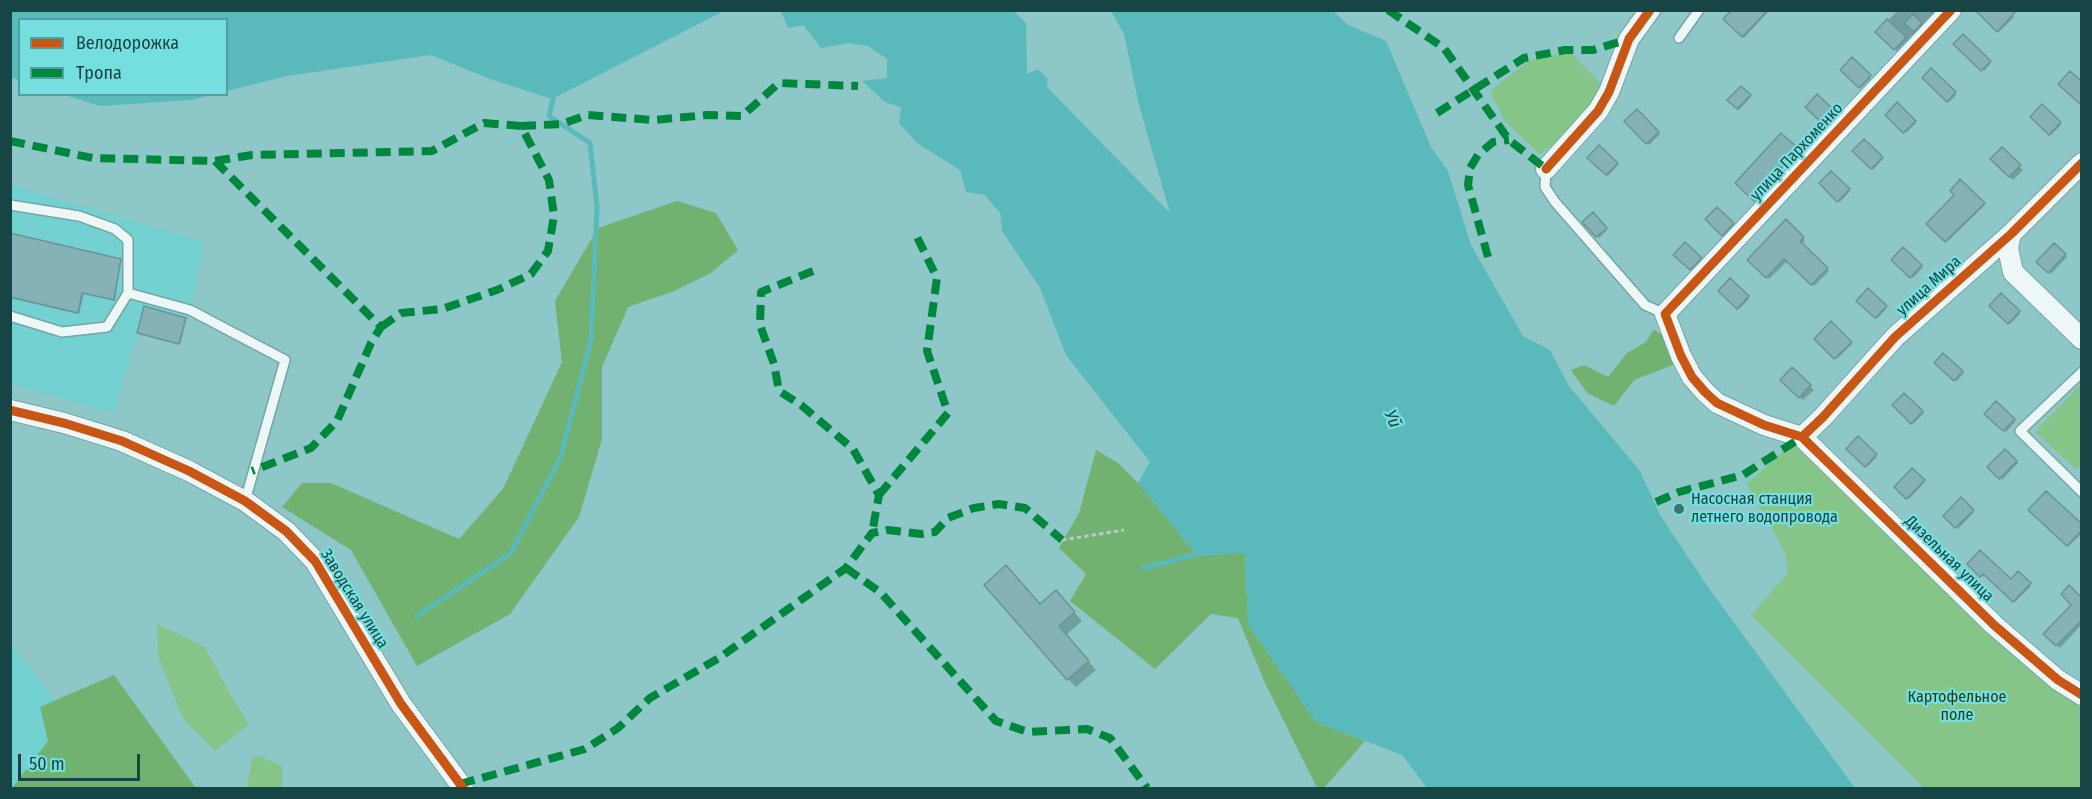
<!DOCTYPE html>
<html>
<head>
<meta charset="utf-8">
<style>
  body { margin:0 }
  #map { position:relative; width:2092px; height:799px; overflow:hidden; background:#8dc7c7; font-family:"Fira Sans Condensed",sans-serif }
  canvas { display:block }
  .frame { position:absolute; inset:0; border:12px solid #174445; pointer-events:none }
  .legend { position:absolute; left:18px; top:18px; width:210px; height:78px; box-sizing:border-box; background:#75dfdf; border:2px solid #4fa1a1; margin:0; padding:8px 10px; list-style:none; font-size:18px; color:#174445 }
  .legend li { display:flex; align-items:center; gap:12px; height:30px }
  .legend b { width:30px; border:2px solid #4fa1a1 }
  .scale { position:absolute; left:18px; top:754px; width:122px; height:27px; box-sizing:border-box; border:3px solid #174445; border-top:0; padding-left:8px; font-size:18px; line-height:21px; white-space:nowrap; color:#174445; -webkit-text-stroke:4px #75dfdf; paint-order:stroke }
</style>
</head>
<body>
<div id="map">
<canvas width="2092" height="799"></canvas>
<div class="frame"></div>
<ul class="legend">
<li><b style="height:8px;background:#c95615"></b>Велодорожка</li>
<li><b style="height:8px;background:#00873e"></b>Тропа</li>
</ul>
<div class="scale">50 m</div>
</div>
<script>
const g = document.querySelector('canvas').getContext('2d');
g.lineJoin = 'round';
function fillPath(path, color) {
  g.fillStyle = color;
  g.fill(path, 'evenodd');
}
function toPath(rows) {
  const path = new Path2D();
  for (const r of rows) {
    path.moveTo(r[0], r[1]);
    for (let i = 2; i < r.length; i += 2) path.lineTo(r[i], r[i + 1]);
  }
  return path;
}
function strokePath(path, color, width, dash) {
  g.strokeStyle = color;
  g.lineWidth = width;
  g.lineCap = dash ? 'butt' : 'round';
  g.setLineDash(dash || []);
  g.stroke(path);
}
function drawText(font, color, halo, rows, align = 'center') {
  g.font = font + ' "Fira Sans Condensed",sans-serif';
  g.lineWidth = 4.5;
  g.setLineDash([]);
  g.textBaseline = 'middle';
  g.strokeStyle = halo;
  g.fillStyle = color;
  for (const [text, x, y, turn = 0] of rows) {
    g.save();
    g.translate(x, y);
    g.rotate((+turn || 0) * Math.PI / 180);
    g.textAlign = isNaN(turn) ? turn : align;
    if (halo) g.strokeText(text, 0, 0);
    g.fillText(text, 0, 0);
    g.restore();
  }
}
const built = toPath([
  [10,185,204,242,190,310,179,344,137,333,114,413,11,384],
  [11,644,122,788,11,788]
]);
const green = toPath([
  [1570,52,1603,86,1581,124,1540,154,1504,120,1490,91,1530,60],
  [2081,384,2081,464,2076,469,2035,432],
  [1793,443,2027,664,2081,703,2080,788,1924,788,1751,615,1788,573,1785,552,1747,484],
  [157,624,205,647,231,696,249,724,215,751,183,718,158,656],
  [259,756,282,766,282,788,247,788,252,758]
]);
const forest = toPath([
  [677,201,716,213,738,250,711,273,674,291,628,307,602,367,602,439,579,517,510,614,417,666,351,550,282,507,302,483,331,483,459,539,503,489,562,362,555,301,598,228],
  [1654,329,1668,340,1678,363,1634,380,1614,406,1587,393,1571,370,1584,365,1608,377,1627,353,1646,342],
  [1096,450,1118,463,1138,483,1198,556,1245,552,1248,624,1316,722,1365,741,1324,788,1317,788,1265,683,1238,618,1211,614,1155,669,1070,601,1086,574,1059,548,1079,513],
  [114,675,196,788,12,788,48,741,40,707]
]);
const water = toPath([
  [11,10,719,10,720,13,552,99,490,79,431,55,287,76,227,91,226,20,20,20,19,80,11,77],
  [781,11,1014,11,1026,23,1027,74,1038,69,1048,79,1047,87,1170,213,1139,105,1124,34,1111,11,1333,11,1348,25,1386,41,1431,147,1448,171,1471,245,1523,336,1550,350,1569,386,1640,471,1660,515,1708,587,1855,788,1427,788,1402,755,1316,722,1248,624,1245,553,1198,556,1138,483,1150,462,1066,355,1040,288,1002,231,1000,213,985,195,966,192,960,170,917,143,899,123,901,107,885,102,862,81,887,78,887,59,868,46,848,43,821,48,803,25,788,28],
  [65,95,65,94,212,95,191,100,100,106]
]);
const shadow = toPath([
  [1734,10,1770,10,1744,38,1725,19],
  [1898,10,1937,10,1897,51,1877,32],
  [2007,10,2014,17,1999,32,1983,16],
  [1963,36,1991,63,1984,71,1955,44],
  [1852,59,1871,78,1861,88,1842,70],
  [1931,70,1956,95,1949,102,1924,78],
  [1741,88,1751,97,1739,110,1729,100],
  [1817,96,1837,115,1826,125,1807,107],
  [1897,105,1916,123,1906,133,1887,115],
  [2042,106,2061,125,2051,135,2032,117],
  [1637,111,1660,134,1649,145,1626,121],
  [1781,135,1798,151,1764,188,1767,191,1757,201,1738,183],
  [1864,141,1883,159,1873,170,1854,151],
  [1599,147,1618,165,1608,176,1589,158],
  [2002,149,2023,170,2013,180,1992,159],
  [1831,173,1850,191,1840,202,1821,183],
  [1960,181,1985,205,1947,242,1928,224,1956,195],
  [1717,209,1734,225,1724,236,1707,219],
  [1593,214,1607,230,1599,238,1584,222],
  [1786,222,1805,240,1801,245,1829,271,1814,286,1788,260,1769,279,1749,260],
  [10,235,120,261,115,301,84,293,79,314,10,298],
  [1685,244,1702,260,1692,271,1675,255],
  [2054,245,2067,257,2051,274,2038,262],
  [1903,249,1923,267,1913,278,1893,260],
  [1730,280,1749,299,1739,309,1720,291],
  [1868,290,1887,308,1877,319,1858,301],
  [2001,295,2020,314,2010,324,1991,306],
  [186,319,180,345,138,332],
  [1831,324,1852,344,1837,359,1816,339],
  [1944,355,1964,373,1957,381,1936,363],
  [1792,369,1814,390,1803,400,1782,380],
  [1904,395,1924,413,1913,424,1894,405],
  [1997,403,2016,421,2006,432,1986,413],
  [1858,438,1877,457,1867,467,1848,449],
  [2005,451,2018,463,2002,480,1989,467],
  [1912,470,1925,482,1909,499,1896,487],
  [1961,500,1974,512,1958,529,1945,516],
  [2030,510,2082,526,2082,533,2069,546],
  [1969,564,2011,581,2018,573,2031,586,2015,602,1985,574,1983,577],
  [2082,600,2082,624,2060,648,2046,634],
  [1064,601,1082,621,1066,635,1096,670,1076,687,1068,679,1041,606]
]);
const stream = toPath([
  [1143,568,1202,553],
  [417,616,511,553,561,456,591,339,597,207,590,143,549,116,554,95]
]);
const building = toPath([
  [1732,10,1768,10,1742,37,1723,19,1732,10],
  [1975,10,2017,10,1997,32,1975,10],
  [1913,14,1922,23,1914,32,1904,23,1913,14],
  [1887,19,1906,37,1894,50,1875,32,1887,19],
  [1963,34,1991,61,1981,71,1953,44,1963,34],
  [1852,57,1871,75,1859,88,1840,70,1852,57],
  [1931,68,1956,92,1947,102,1922,78,1931,68],
  [2070,71,2082,82,2082,106,2058,84,2070,71],
  [1741,86,1751,95,1737,109,1727,100,1741,86],
  [1817,94,1836,112,1824,125,1805,107,1817,94],
  [1897,102,1916,121,1903,133,1885,115,1897,102],
  [2042,104,2061,122,2049,135,2030,117,2042,104],
  [1637,109,1659,132,1646,144,1624,121,1637,109],
  [1781,133,1798,148,1764,186,1766,188,1754,201,1735,183,1781,133],
  [1864,139,1883,157,1871,169,1852,151,1864,139],
  [1599,145,1618,163,1606,175,1587,158,1599,145],
  [2002,147,2021,165,2009,177,1990,159,2002,147],
  [1831,171,1850,189,1837,202,1819,183,1831,171],
  [1960,179,1985,203,1945,242,1926,224,1954,195,1950,191,1960,179],
  [1717,207,1734,223,1722,236,1705,219,1717,207],
  [1593,212,1607,228,1596,237,1582,222,1593,212],
  [1786,219,1804,237,1800,241,1828,268,1811,285,1784,259,1766,278,1747,260,1786,219],
  [10,233,121,259,114,300,82,293,78,313,10,297,10,233],
  [1685,242,1702,258,1690,270,1673,255,1685,242],
  [2054,243,2066,254,2048,273,2036,262,2054,243],
  [1903,247,1922,265,1910,278,1891,260,1903,247],
  [1730,278,1749,296,1737,309,1718,291,1730,278],
  [1868,288,1887,306,1875,318,1856,301,1868,288],
  [2001,293,2020,311,2008,324,1989,306,2001,293],
  [144,306,186,318,179,344,137,333,144,306],
  [1831,321,1852,342,1834,359,1814,339,1831,321],
  [1943,353,1963,371,1954,381,1934,363,1943,353],
  [1792,367,1811,385,1799,398,1780,380,1792,367],
  [1904,393,1923,411,1911,424,1892,405,1904,393],
  [1996,401,2015,419,2003,431,1984,414,1996,401],
  [1858,436,1877,454,1865,467,1846,449,1858,436],
  [2005,449,2017,461,1999,479,1987,467,2005,449],
  [1912,468,1925,480,1906,499,1894,487,1912,468],
  [2046,491,2082,524,2082,530,2067,546,2028,510,2046,491],
  [1961,497,1974,510,1955,528,1943,516,1961,497],
  [1980,550,2011,579,2018,571,2031,583,2013,602,1983,574,1980,577,1967,564,1980,550],
  [1006,565,1040,604,1056,590,1075,612,1059,626,1089,661,1067,680,984,585,1006,565],
  [2069,585,2080,596,2082,594,2082,620,2056,646,2043,634,2071,605,2061,594,2069,585]
]);
const path = toPath([
  [1062,540,1124,530]
]);
const lane = toPath([
  [1679,38,1699,10],
  [1546,169,1545,187,1555,202,1645,305,1665,314],
  [10,205,79,216,115,229,128,240,128,293,107,327,62,332,10,316],
  [128,293,190,310,285,360,245,501],
  [2082,372,2020,431,2082,492]
]);
const street = toPath([
  [1951,10,1665,314,1681,356,1692,377,1705,392,1717,403,1764,425,1802,437,1994,625,2058,680,2082,695],
  [1546,169,1598,111,1609,92,1629,39,1650,10],
  [2011,234,2008,248,2013,272,2082,339],
  [10,410,64,423,122,441,189,471,245,501,286,531,315,561,401,704,463,788],
  [1802,437,1823,417,1895,337,2011,234,2082,163]
]);
const quiet = toPath([
  [1388,10,1444,48,1509,140,1546,169],
  [1437,113,1524,58,1565,50,1593,50,1629,39],
  [521,126,562,124,587,115,654,120,707,115,742,116,779,83,858,86],
  [10,141,93,158,215,161,252,155,432,151,484,123,521,126,549,180,554,216,548,251,531,274,497,290,442,309,401,313,381,327],
  [215,161,381,327,371,343,337,421,311,448,252,471],
  [1488,257,1468,185,1470,168,1478,155,1493,142,1509,140],
  [813,271,761,292,760,325,774,364,779,391,801,405,853,449,879,495,872,533],
  [879,495,948,413,927,351,937,278,915,233],
  [1656,502,1679,492,1743,475,1802,437],
  [846,568,881,593,996,721,1028,732,1087,729,1110,738,1147,788],
  [460,784,585,749,618,728,650,698,719,658,846,568,872,533,888,530,921,534,935,532,948,518,974,508,999,504,1025,508,1062,540]
]);
const cycleway = toPath([
  [1951,10,1665,314,1681,356,1692,377,1705,392,1717,403,1764,425,1802,437,1994,625,2058,680,2082,695],
  [1546,169,1598,111,1609,92,1629,39,1650,10],
  [10,410,64,423,122,441,189,471,245,501,286,531,315,561,401,704,463,788],
  [1802,437,1823,417,1895,337,2011,234,2082,163]
]);
const markers = [
  [1679,509,6,"#407272"]
];
const streetNames = [
  ["улица Пархоменко",1797,152,-47],
  ["улица Мира",1929,286,-42],
  ["Дизельная улица",1949,559,44],
  ["Заводская улица",354,599,58]
];
const poiNames = [
  ["Насосная станция",1691,500],
  ["летнего водопровода",1691,518]
];
const parkNames = [
  ["Картофельное",1957,698],
  ["поле",1957,716]
];
const waterNames = [
  ["Уй",1392,419,67]
];
fillPath(built, '#74d1d1');
fillPath(green, '#85c588');
fillPath(forest, '#71b270');
fillPath(water, '#5ababb');
fillPath(shadow, '#0003');
strokePath(stream, '#5ababb', 5);
fillPath(building, '#85b2b6');
strokePath(building, '#6a9396', 1.5);
strokePath(lane, '#76a5a5', 12);
strokePath(street, '#76a5a5', 22);
strokePath(path, '#b8caca', 3, [4.5, 3]);
strokePath(lane, '#eef7f7', 9);
strokePath(street, '#eef7f7', 20);
strokePath(quiet, '#00873e', 8, [15, 8]);
strokePath(cycleway, '#c95615', 9);
for (const [x, y, r, color] of markers) {
  const dot = new Path2D();
  dot.arc(x, y, r, 0, 2 * Math.PI);
  g.fillStyle = color;
  g.fill(dot);
  strokePath(dot, '#75dfdf', 2);
}
drawText('16px', '#174445', '#75dfdf', streetNames);
drawText('16px', '#174445', '#75dfdf', poiNames, 'left');
drawText('16px', '#244012', '#75dfdf', parkNames);
drawText('italic 18px', '#234444', '#75dfdf', waterNames);
</script>
</body>
</html>
